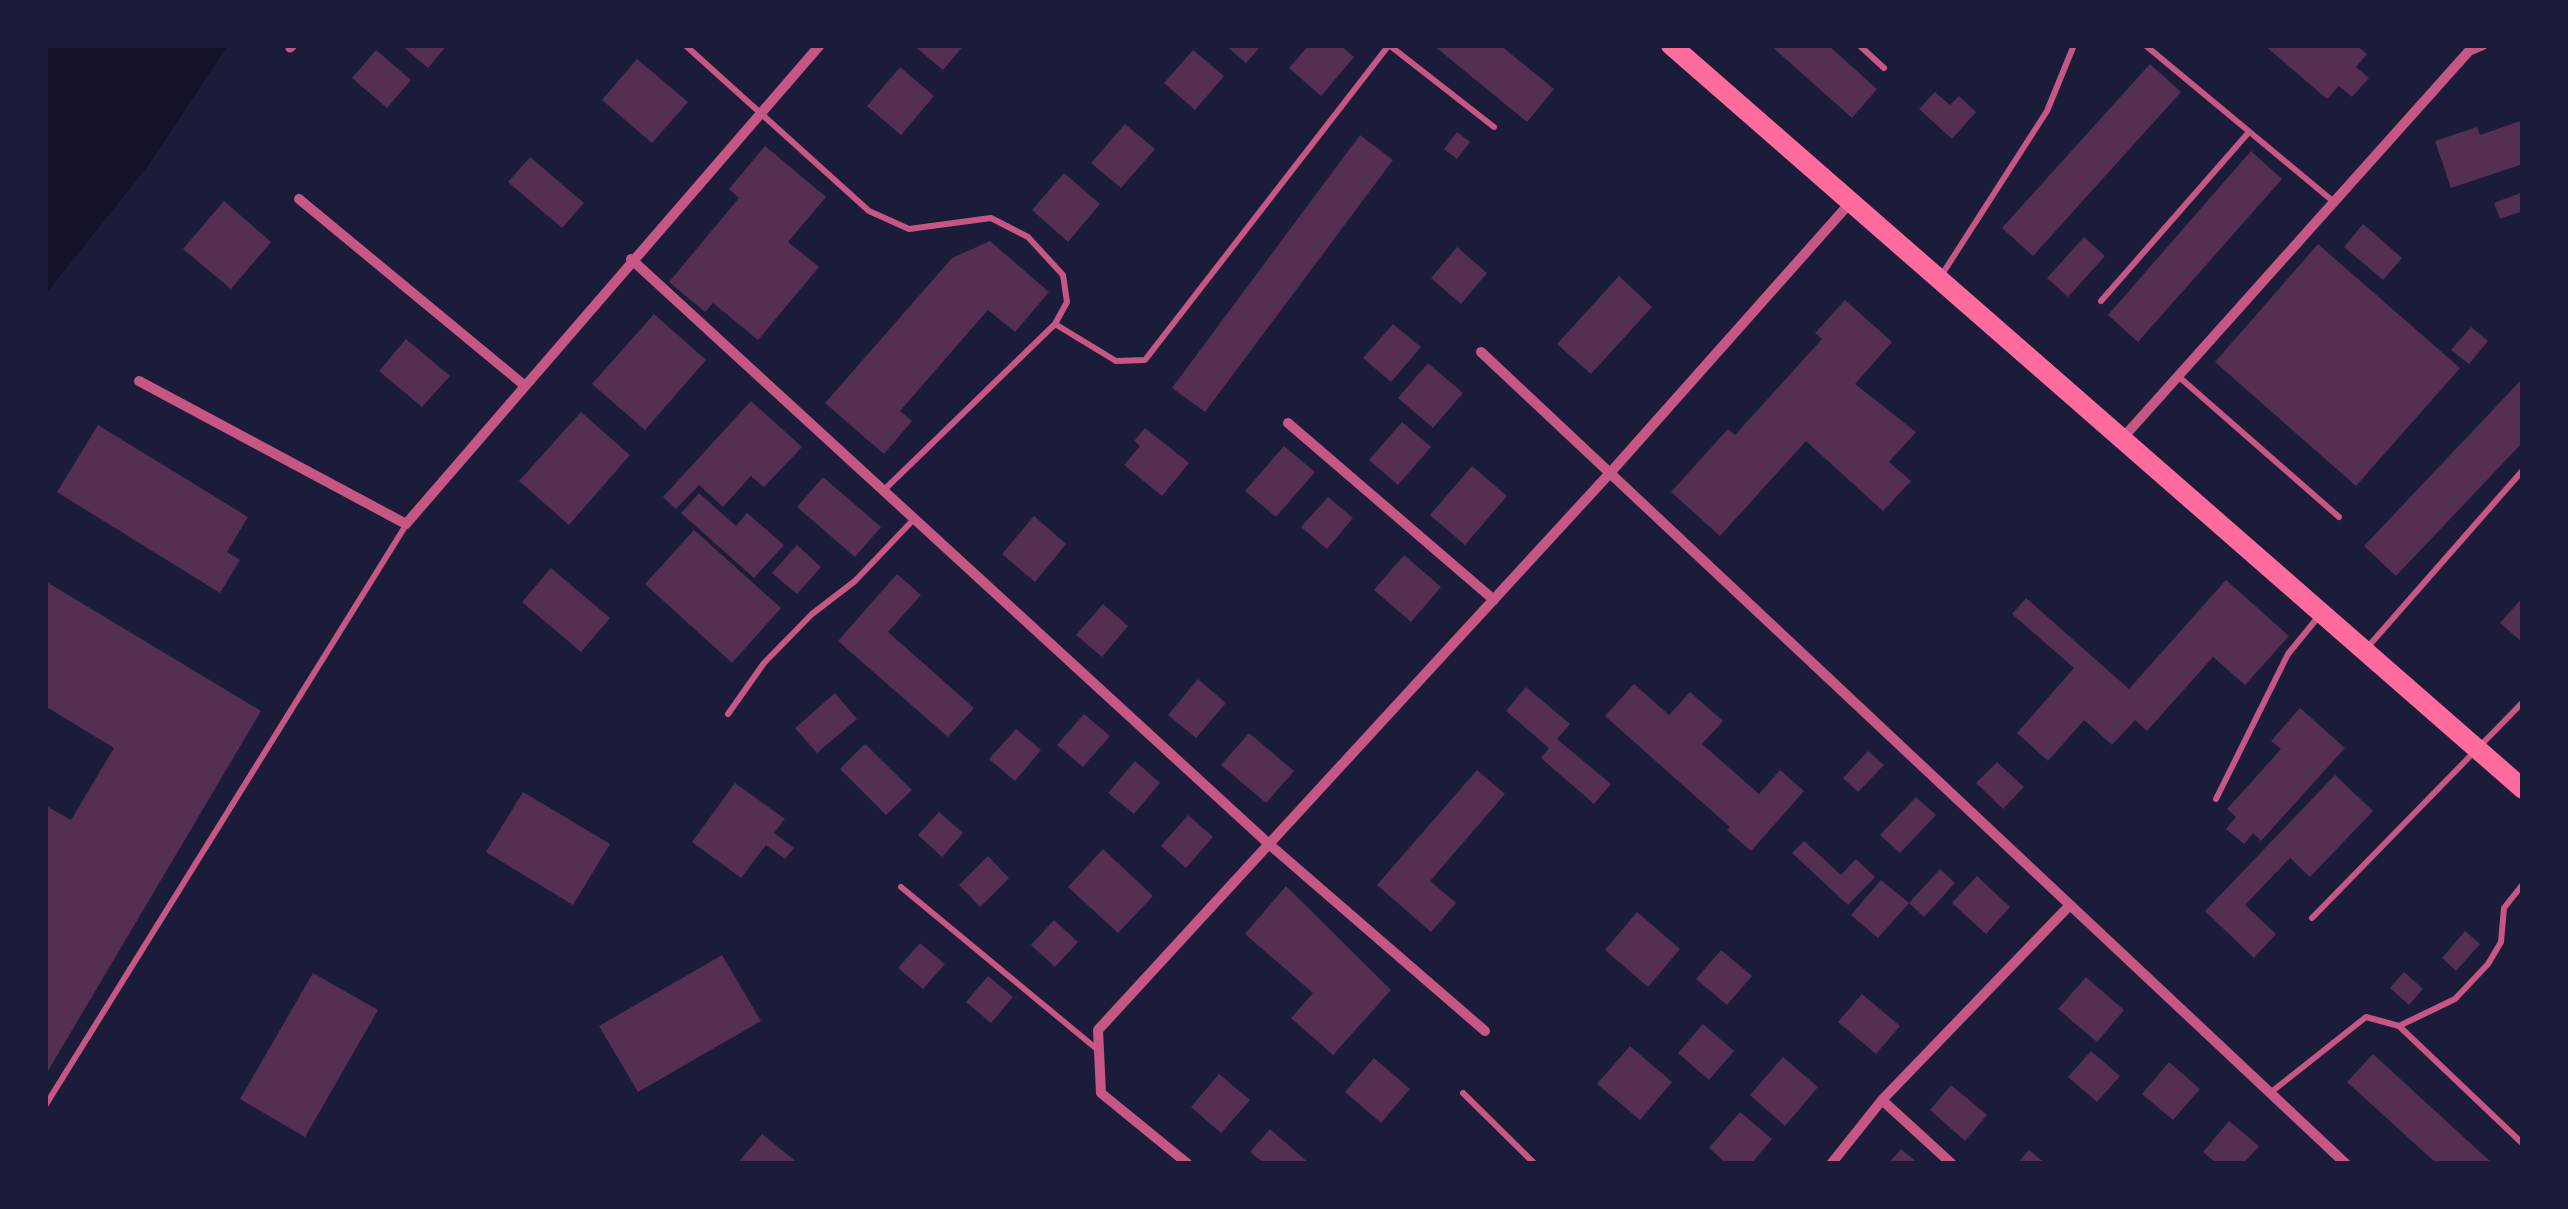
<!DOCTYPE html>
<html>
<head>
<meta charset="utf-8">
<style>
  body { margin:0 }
  #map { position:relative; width:2568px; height:1209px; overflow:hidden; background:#1b1b3a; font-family:"Work Sans",sans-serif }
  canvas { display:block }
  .frame { position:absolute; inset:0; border:48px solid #1b1b3a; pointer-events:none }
</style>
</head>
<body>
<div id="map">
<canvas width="2568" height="1209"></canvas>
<div class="frame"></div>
</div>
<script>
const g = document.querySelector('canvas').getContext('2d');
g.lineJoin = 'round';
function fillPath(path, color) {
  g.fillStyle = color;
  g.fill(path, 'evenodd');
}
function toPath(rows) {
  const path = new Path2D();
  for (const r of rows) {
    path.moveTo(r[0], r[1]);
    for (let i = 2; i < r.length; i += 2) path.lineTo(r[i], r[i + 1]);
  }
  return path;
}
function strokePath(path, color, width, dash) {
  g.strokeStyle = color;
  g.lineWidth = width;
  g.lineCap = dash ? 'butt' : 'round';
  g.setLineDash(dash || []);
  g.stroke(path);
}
const water = toPath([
  [45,45,228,45,147,167,45,295]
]);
const building = toPath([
  [401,45,447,45,428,68],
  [913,45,964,45,943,70],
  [1225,45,1262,45,1246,63],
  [1309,45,1340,45,1354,57,1321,96,1289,68],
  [1433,45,1500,45,1554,89,1527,122],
  [1770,45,1828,45,1877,89,1852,118],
  [2264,45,2356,45,2367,54,2356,67,2369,78,2352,97,2339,86,2327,99],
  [376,50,411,80,387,108,352,78],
  [1193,50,1224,76,1195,110,1164,83],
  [637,59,688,102,652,143,602,100],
  [2150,64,2181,92,2033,256,2002,228],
  [900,67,934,96,901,135,867,106],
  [1935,92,1950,105,1959,96,1976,112,1952,139,1919,109],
  [2523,120,2523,164,2451,188,2435,141,2477,127,2480,135],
  [1125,124,1155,149,1121,188,1091,163],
  [1457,132,1470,142,1457,159,1444,149],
  [1360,135,1393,160,1205,412,1172,388],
  [765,146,826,197,788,242,819,267,758,340,713,303,705,312,669,282,739,198,729,189],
  [2251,151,2282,179,2138,342,2108,315],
  [530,157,584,203,562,228,508,182],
  [1064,173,1100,204,1068,242,1032,210],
  [2523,192,2523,211,2500,219,2494,203],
  [224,201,271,242,231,289,183,249],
  [2363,224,2402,258,2383,280,2344,247],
  [2084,237,2105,256,2068,297,2047,278],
  [990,241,1049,292,1015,332,988,310,900,411,912,421,884,454,825,403,952,258],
  [2318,244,2460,368,2356,486,2215,362],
  [1457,247,1487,273,1461,304,1431,278],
  [1619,276,1652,307,1591,374,1557,344],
  [1845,300,1892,342,1855,384,1916,432,1889,462,1911,481,1883,511,1806,441,1720,536,1671,492,1728,429,1735,435,1822,339,1815,333],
  [654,314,706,360,645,430,592,384],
  [1393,324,1421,347,1391,382,1363,358],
  [2471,327,2488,341,2469,364,2451,350],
  [406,339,450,376,422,407,379,371],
  [1428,363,1463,393,1433,428,1398,398],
  [2523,378,2523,442,2396,576,2364,546],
  [751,401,802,447,764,487,751,476,723,507,699,485,676,509,663,497],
  [581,412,630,455,569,525,519,481],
  [1402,422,1431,447,1398,485,1369,460],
  [98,425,248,517,227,552,240,560,220,593,57,492],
  [1145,428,1189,463,1162,496,1124,465,1140,446,1134,441],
  [1284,446,1315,472,1276,517,1245,491],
  [1472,466,1507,496,1465,545,1430,515],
  [823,477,881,527,855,557,797,507],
  [699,493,736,526,747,513,784,545,754,578,681,513],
  [1328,497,1353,518,1327,549,1301,527],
  [1034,516,1066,544,1035,582,1002,554],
  [694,530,781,608,732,663,645,584],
  [797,545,821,567,797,594,772,573],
  [1404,555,1441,587,1411,622,1374,590],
  [551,568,610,618,581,652,522,602],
  [897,574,921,595,888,632,974,708,948,737,838,641],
  [2226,580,2289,636,2245,685,2213,657,2147,731,2135,720,2112,745,2084,720,2048,761,2017,733,2074,668,2012,614,2026,598,2129,689],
  [45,581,261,711,45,1076,45,805,71,820,114,748,45,706],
  [2523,597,2523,643,2500,623],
  [1103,604,1128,626,1102,657,1076,635],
  [1198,679,1226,703,1196,738,1168,715],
  [1634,684,1669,715,1690,692,1723,721,1702,744,1759,794,1780,770,1804,791,1751,851,1727,830,1730,827,1605,716],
  [1526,687,1570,724,1557,739,1611,784,1594,804,1541,758,1549,748,1506,711],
  [835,693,857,719,817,753,795,728],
  [2300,708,2345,748,2261,841,2253,833,2244,844,2226,829,2236,817,2227,809,2281,749,2271,741],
  [1084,714,1110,736,1083,767,1057,745],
  [1016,729,1041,750,1015,781,989,759],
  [1249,733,1294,771,1266,803,1221,765],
  [865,744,912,790,886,815,840,769],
  [1868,751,1884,765,1858,792,1843,778],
  [1135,761,1160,783,1134,814,1108,793],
  [1997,762,2024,787,2003,809,1976,783],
  [1477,770,1505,794,1430,881,1456,903,1431,932,1377,885],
  [2335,775,2373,811,2310,877,2290,858,2245,905,2276,934,2254,958,2205,911],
  [735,783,785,819,774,833,794,848,785,859,766,845,741,878,692,842],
  [523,792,610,844,573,905,486,852],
  [1916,797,1936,815,1900,853,1880,835],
  [939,812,963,833,942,857,918,835],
  [1188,815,1213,837,1186,868,1161,846],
  [1804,841,1841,875,1856,859,1875,877,1848,905,1792,853],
  [1103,849,1153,896,1118,933,1068,887],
  [988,856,1009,878,980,907,959,885],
  [1940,869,1955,883,1924,917,1909,903],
  [1977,876,2010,907,1986,934,1952,903],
  [1881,880,1909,903,1878,938,1851,915],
  [1286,886,1391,990,1333,1055,1291,1018,1313,993,1245,934],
  [1637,912,1680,949,1648,987,1605,950],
  [1054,920,1078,942,1055,967,1031,945],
  [2465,931,2480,944,2456,971,2442,958],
  [920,943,945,964,923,989,898,968],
  [1721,950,1752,976,1727,1005,1696,979],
  [722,955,761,1021,638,1092,599,1026],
  [2404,972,2423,989,2409,1005,2390,988],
  [313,973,378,1010,305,1137,240,1099],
  [988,976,1013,997,991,1023,966,1002],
  [2086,977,2124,1010,2097,1042,2058,1009],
  [1862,994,1900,1026,1876,1054,1838,1022],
  [1703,1024,1734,1051,1709,1080,1678,1053],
  [1630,1046,1672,1082,1640,1120,1597,1084],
  [2091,1051,2120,1076,2097,1102,2068,1077],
  [2373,1054,2493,1164,2437,1164,2347,1082],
  [1783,1057,1818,1087,1785,1126,1750,1095],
  [1374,1058,1410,1089,1381,1123,1345,1092],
  [2169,1062,2200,1089,2173,1120,2142,1094],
  [1219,1074,1250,1100,1221,1133,1191,1107],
  [1951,1085,1987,1115,1965,1141,1930,1110],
  [1740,1112,1772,1139,1751,1164,1727,1164,1709,1148],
  [2229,1121,2259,1146,2243,1164,2217,1164,2203,1152],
  [1270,1129,1310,1164,1265,1164,1250,1152],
  [762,1134,799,1164,737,1164],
  [1901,1149,1919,1164,1888,1164],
  [2029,1150,2046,1164,2017,1164]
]);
const service = toPath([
  [685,45,869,211,909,229,991,218,1028,237,1063,275,1067,302,1055,324],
  [1389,45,1494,127],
  [1859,45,1884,68],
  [2145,45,2334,202],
  [1941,276,2047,111,2074,45],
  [2101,301,2249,132],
  [2178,376,2339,517],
  [885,489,1055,324,1116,361,1145,360,1389,45],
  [2366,649,2523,470],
  [728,714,764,663,812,614,855,581,915,518],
  [2216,799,2288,654,2319,616],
  [901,887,1098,1050],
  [2312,918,2523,702],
  [2523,978,2523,979],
  [2399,1026,2523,1144],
  [1463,1093,1535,1164],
  [2270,1093,2366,1017,2399,1026,2455,999,2488,964,2501,942,2504,908,2523,884],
  [45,1106,406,525]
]);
const pedestrian = toPath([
  [290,48,293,45]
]);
const minor = toPath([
  [299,199,524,385],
  [631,259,1270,845,1485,1031],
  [1481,352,2346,1164],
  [139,381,406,524,820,45],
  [1288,423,1494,600],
  [2121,440,2469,51,2483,45],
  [1882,1100,1952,1164],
  [1188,1164,1101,1093,1098,1030,1610,473,1849,204],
  [1831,1164,1882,1100,2070,905]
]);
const primary = toPath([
  [1671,45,2523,789]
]);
fillPath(water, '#12122b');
fillPath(building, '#542f53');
strokePath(service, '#c65784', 6);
strokePath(pedestrian, '#c65784', 9);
strokePath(minor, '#c65784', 10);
strokePath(primary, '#ff6b9d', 20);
</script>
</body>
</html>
